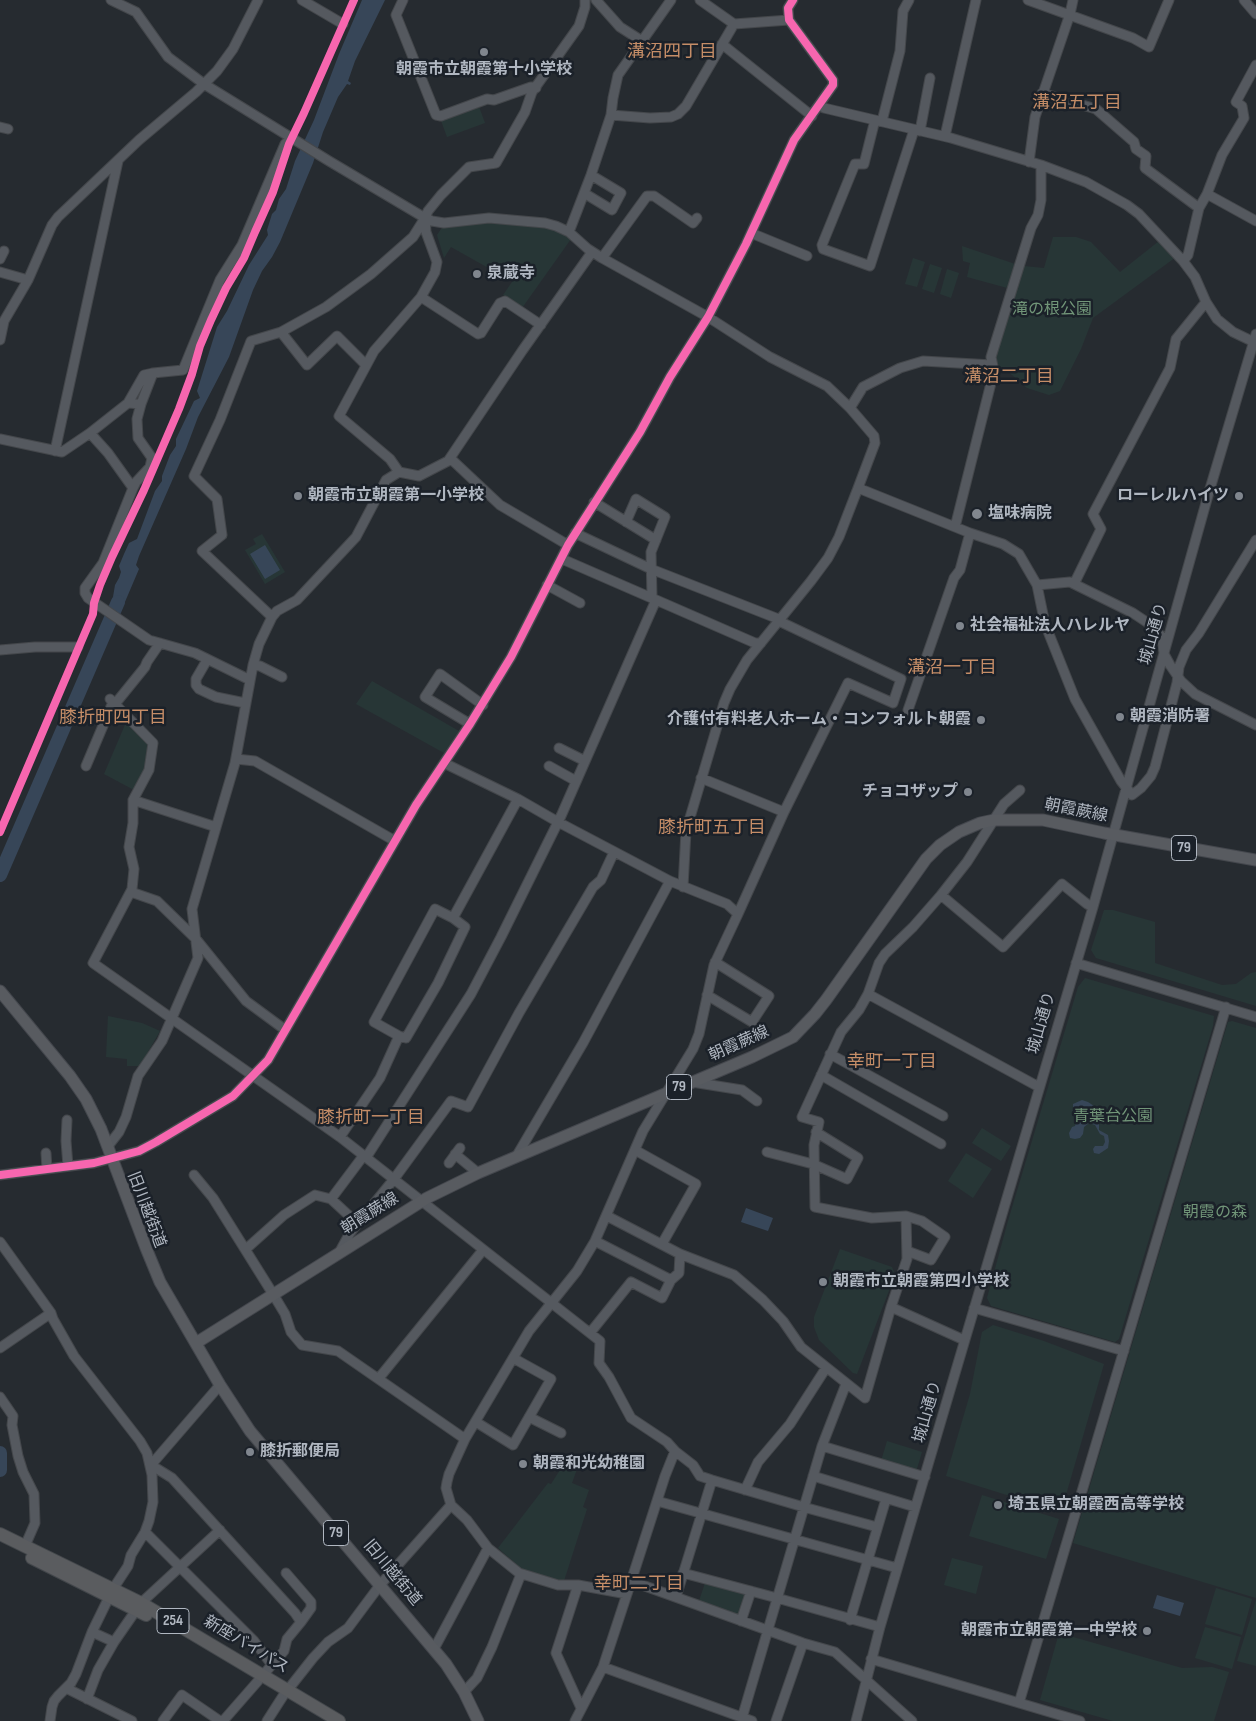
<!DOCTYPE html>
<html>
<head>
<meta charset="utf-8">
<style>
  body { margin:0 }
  canvas { display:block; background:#262b30 }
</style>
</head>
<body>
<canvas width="1256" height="1721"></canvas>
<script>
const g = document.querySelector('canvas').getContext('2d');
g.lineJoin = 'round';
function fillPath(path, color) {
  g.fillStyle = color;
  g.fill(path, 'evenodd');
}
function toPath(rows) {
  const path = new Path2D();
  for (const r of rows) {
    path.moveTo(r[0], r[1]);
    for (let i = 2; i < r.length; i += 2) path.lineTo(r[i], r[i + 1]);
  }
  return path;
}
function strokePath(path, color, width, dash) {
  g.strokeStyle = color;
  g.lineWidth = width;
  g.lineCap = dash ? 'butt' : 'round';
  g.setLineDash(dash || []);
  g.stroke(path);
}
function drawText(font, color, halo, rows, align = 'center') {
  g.font = font + ' "Sofia Sans Condensed","Noto Sans JP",sans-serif';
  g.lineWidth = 5;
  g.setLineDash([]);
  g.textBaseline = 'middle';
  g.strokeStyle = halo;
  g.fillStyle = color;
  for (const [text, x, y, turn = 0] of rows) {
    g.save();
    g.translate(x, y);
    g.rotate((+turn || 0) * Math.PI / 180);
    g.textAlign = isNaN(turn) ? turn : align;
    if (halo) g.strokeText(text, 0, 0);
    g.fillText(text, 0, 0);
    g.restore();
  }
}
const green = toPath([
  [478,104,485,123,447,137,440,118],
  [473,221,549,227,567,236,571,239,522,308,503,295,514,279,510,277,508,279,451,247,444,258,437,235,443,226],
  [1053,237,1076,237,1091,242,1120,272,1159,241,1176,257,1093,318,1081,349,1060,391,1049,395,1027,388,1005,369,994,364,992,358,1024,266,1044,268],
  [962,246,1018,265,1011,289,967,277,970,263,963,261],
  [913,258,925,262,917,287,905,284],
  [930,264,942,268,934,293,922,289],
  [947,269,959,273,951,298,940,294],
  [262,534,285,572,265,584,245,550,256,544,253,539],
  [372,681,459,731,444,753,356,704],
  [127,720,148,743,149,750,144,769,134,790,104,774],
  [1104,910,1113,910,1155,922,1155,963,1222,985,1236,984,1251,973,1256,972,1256,1006,1096,958,1091,950],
  [1085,978,1214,1016,1213,1026,1143,1259,1119,1339,1115,1342,991,1306,987,1298,1008,1221,1078,987],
  [108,1016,142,1023,160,1031,140,1066,127,1066,127,1059,106,1057],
  [1232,1021,1256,1028,1256,1598,1073,1543,1228,1022],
  [982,1128,1011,1146,1001,1161,972,1143],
  [966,1153,992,1169,973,1198,948,1181],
  [840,1249,892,1267,895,1275,857,1374,853,1373,819,1340,814,1327,814,1317],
  [993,1325,1044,1341,1104,1364,1061,1512,946,1476,970,1394,982,1332],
  [887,1441,922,1452,916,1472,881,1461],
  [569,1456,580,1461,572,1483,589,1490,583,1507,587,1509,564,1581,552,1581,524,1571,498,1548,548,1483,551,1484],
  [982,1495,1059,1519,1046,1559,969,1536],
  [952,1558,983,1566,976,1594,944,1585],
  [706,1580,748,1592,740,1615,699,1601],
  [1216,1588,1252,1599,1242,1635,1205,1624],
  [1256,1600,1256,1666,1237,1661],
  [1205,1627,1241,1637,1232,1669,1195,1658],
  [1059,1633,1182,1668,1212,1667,1229,1672,1214,1721,1113,1721,1040,1700]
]);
const water = toPath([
  [362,0,385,0,355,61,348,81,351,83,350,85,347,84,338,97,323,132,313,163,280,242,272,257,262,271,253,290,229,357,198,417,186,449,139,556,136,565,139,569,116,623,105,616,113,597,115,585,119,578,121,572,119,566,124,554,129,543,137,539,155,491,162,481,162,476,170,455,176,446,176,439,194,401,200,398,197,391,217,327,227,311,249,265,268,235,267,230,272,214,276,210,279,199,286,189,295,161,314,120,339,54],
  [265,545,280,570,265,579,250,554],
  [1082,1100,1088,1102,1094,1106,1096,1112,1094,1118,1099,1123,1099,1130,1108,1135,1109,1141,1108,1148,1099,1154,1094,1153,1093,1149,1095,1146,1103,1146,1105,1142,1104,1136,1100,1134,1095,1125,1089,1123,1084,1127,1083,1134,1080,1138,1075,1139,1070,1138,1069,1133,1072,1127,1075,1126,1077,1119,1073,1112,1073,1104],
  [746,1208,773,1218,768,1231,741,1222],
  [1157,1595,1184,1603,1180,1616,1153,1608]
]);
const river = toPath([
  [0,875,118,602],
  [0,1453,0,1470]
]);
const minor = toPath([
  [111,0,136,12,168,57,204,84,329,161,425,218,432,221,444,223,489,218,545,223,556,226,569,232,588,249,602,258,708,317,770,357,827,386,850,408,874,436,875,443,858,488,839,537,828,558,811,581,747,660,730,689,724,703,686,831,683,887],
  [302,0,343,24],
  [403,0,396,15,436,115,441,116,487,99,494,100,531,87,536,88],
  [596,0,620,27,642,41],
  [700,0,734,24,789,20],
  [1028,0,1133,38,1149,47,1169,0],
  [1244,0,1256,14],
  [722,44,812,116],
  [1042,93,1096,109,1134,142,1136,149,1146,156,1145,168,1199,208],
  [819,105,824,108,951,138,1041,165,1086,182,1127,205,1139,214,1183,261,1195,277,1206,302,1217,319,1233,332,1256,343],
  [611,115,650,118,671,117,678,114,686,106,734,24],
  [875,120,864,164,855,164,822,245,823,249,870,266,914,130],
  [882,121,900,51,903,11,909,0],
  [0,127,8,129],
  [920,131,930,78],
  [945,136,976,0],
  [1029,162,1035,117,1070,14,1073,0],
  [584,193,612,210,621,193,591,175],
  [1207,194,1256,221],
  [569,232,591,175,611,115,613,98,618,75,671,0],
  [751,233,807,256],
  [602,258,647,196,654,196,693,223,697,218],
  [0,259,4,251],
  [1183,261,1188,255,1199,208,1207,194,1222,155,1244,118,1242,106,1236,102,1256,65],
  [0,272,28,280],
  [421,297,478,334,481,333,500,303,505,301,541,325],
  [281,332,307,365,337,336,366,365],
  [0,340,4,321,28,280,52,225,58,217,139,140,196,92,217,71,233,49,258,0],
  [128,403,144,375,153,373],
  [850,408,863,387,900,368,923,361,992,365],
  [90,433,108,453,133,488,103,563,85,588,85,593,88,598,149,640,195,653,250,680],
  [0,439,62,452,90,433,128,403,141,404,153,373,183,370,220,280,242,245,285,144,292,138],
  [55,451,118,161],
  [450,458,500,505,568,545],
  [399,472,390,459,339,416,374,351,421,297,435,272,437,262,426,232,425,218],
  [133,488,136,482,150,467,152,458,138,438,137,419,141,404],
  [858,488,970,533,1003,544,1019,554,1037,585,1045,624,1075,699,1121,781,1132,795,1141,788,1151,776,1155,767,1177,683,1179,667,1186,650,1199,633,1256,540],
  [594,502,656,540],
  [626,522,636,499,665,517,651,552,652,598],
  [955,527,994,371,991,357,1031,228,1038,215,1041,200,1041,165],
  [575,533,651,569,776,618,783,623,901,679,893,703,848,683,784,812,738,914],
  [562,559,755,643,761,643],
  [1074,584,1101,529,1093,514,1170,368,1176,339,1206,302],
  [547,585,580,603],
  [1037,585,1070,582,1133,613,1148,623,1162,637,1164,654,1170,665,1181,681,1195,694,1256,725],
  [272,617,202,551,222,535,217,499,194,476,220,420,251,341,281,332,326,307,371,274,413,237,425,218,428,211,441,195,469,167,496,163,525,112,532,92,579,26,585,7,585,0],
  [0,650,35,647,78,647],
  [207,660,196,679,196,685,199,689,216,697,245,703],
  [253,665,260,666,282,677],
  [110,699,153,743,149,770,133,800,133,823,129,847,134,869,132,889,93,963,340,1137,600,1341,599,1363,609,1377,631,1418,667,1442,675,1451,665,1476,627,1594],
  [115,704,145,667,147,662,160,643],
  [908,710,954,578,960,570,970,533],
  [470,724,425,697,440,674,483,705],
  [559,748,585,761],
  [236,759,255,761,395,841],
  [444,763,518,799,558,822,670,881,727,904,738,914,714,965,699,1034,693,1049,643,1131,595,1241,577,1271,529,1331,465,1439,449,1474,447,1482,446,1488,451,1505,467,1520,488,1548,519,1573,558,1585,578,1585,627,1594,603,1667,575,1721],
  [86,766,113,702],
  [549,766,576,781],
  [701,778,784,812],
  [133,800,216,827],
  [131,892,157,901,196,939,246,1001,284,1029],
  [941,895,967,862,1004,804,1020,790],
  [1076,963,1256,1017],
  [868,994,1039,1087],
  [707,995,752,1022,769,996,715,962],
  [399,1036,374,1022,435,909,453,918],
  [830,1054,943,1116],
  [821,1075,941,1144],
  [692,1082,742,1090,757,1101],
  [67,1120,66,1141,68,1166],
  [340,1137,380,1078,399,1036,406,1038,438,983,465,927,453,918,518,799],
  [108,1146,119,1132,126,1117,138,1076,162,1041,198,958,192,909,235,763,253,665,259,644,272,617,277,611,297,600,356,537,386,480,399,472,419,476,448,461,522,351,592,252],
  [635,1150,696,1184,662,1244],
  [767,1152,813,1164,847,1179,858,1158,816,1132],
  [46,1153,47,1169],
  [455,1154,478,1173],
  [516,1157,583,1043,670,881],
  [449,1163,460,1148],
  [0,1175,94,1163,139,1151,156,1142,233,1096,268,1060,416,805,470,724,511,657,568,545,640,432,670,377,708,317,746,244,794,140,833,85,833,80,789,20,788,8,793,0],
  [194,1175,213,1198,273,1294,285,1314,291,1332,302,1345,338,1351,465,1439],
  [331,1199,361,1159,369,1153,471,994,501,937,561,816,656,600],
  [607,1216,680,1254,734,1275,763,1300,783,1321,801,1347,865,1398,891,1307,907,1259,906,1216],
  [595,1241,671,1280],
  [0,1242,51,1313,53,1319,74,1356,140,1441,147,1453,152,1475,153,1502,149,1521,145,1532,131,1555,128,1566,113,1589,92,1632,76,1674,71,1683,58,1696,54,1701,52,1707,50,1721],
  [246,1249,284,1215,315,1195,331,1199,358,1224],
  [907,1251,931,1260,945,1237,922,1221,906,1216,872,1218,815,1207,814,1145,819,1122,802,1117,841,1032,859,1010,868,994,879,963,885,954,913,927,941,895,1003,947,1062,884,1087,904,1093,907],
  [339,1253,350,1233,394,1179,451,1101,468,1107,519,1013,593,887,601,880,614,852],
  [891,1307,964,1340],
  [974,1308,1124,1351],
  [590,1333,631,1282,662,1298,671,1280,679,1273,680,1254],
  [0,1348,51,1313],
  [379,1378,483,1250],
  [220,1385,151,1465,172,1478,295,1613,301,1622,287,1639,284,1651,263,1675],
  [0,1397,13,1416,12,1425,18,1456,23,1472,34,1494,35,1523,25,1546],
  [529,1417,561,1433],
  [476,1422,513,1445,551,1379,513,1358],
  [822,1446,925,1477],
  [675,1451,693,1465,700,1476,712,1480,807,1508,877,1527],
  [813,1476,915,1507],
  [745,1490,758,1462,790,1424,826,1368],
  [657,1501,897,1568],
  [145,1532,254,1641,272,1665],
  [286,1573,311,1602,311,1608,301,1622],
  [683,1573,777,1598,880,1627],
  [631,1581,803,1643,835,1652,912,1721],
  [578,1585,556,1653,581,1708],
  [676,1597,712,1480],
  [850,1620,886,1499],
  [741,1621,751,1591],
  [92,1632,114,1642],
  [434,1649,488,1548],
  [871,1659,1080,1721],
  [603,1667,752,1721],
  [66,1688,132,1721],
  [464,1692,477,1678,492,1647,521,1574],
  [87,1699,98,1670,114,1642,141,1603,220,1530],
  [1019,1703,1226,1007],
  [742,1718,822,1446,846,1384],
  [163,1721,182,1695,220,1721],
  [223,1721,258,1681],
  [267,1721,283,1696,313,1658,328,1642,348,1628,380,1585,451,1505],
  [776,1721,803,1643],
  [856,1721,880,1627,1093,907,1209,492,1256,334]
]);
const major = toPath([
  [0,991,70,1076,86,1099,101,1129,146,1248,160,1282,220,1385,250,1431,446,1664,464,1692,478,1721],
  [196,1343,427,1198,478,1173,752,1057,793,1037,815,1014,826,1000,926,859,940,845,959,832,980,823,994,820,1043,820,1104,833,1256,860]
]);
const highway = toPath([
  [0,1534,141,1603,339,1721],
  [32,1558,146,1615]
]);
const cycleway = toPath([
  [0,832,93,614,94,603,100,585,112,557,144,490,179,409,192,374,200,346,211,320,226,288,244,258,255,232,273,192,289,144,304,113,354,0],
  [0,1175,94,1163,139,1151,156,1142,233,1096,268,1060,416,805,470,724,511,657,568,545,640,432,670,377,708,317,746,244,794,140,833,85,833,80,789,20,788,8,793,0]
]);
const markers = [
  [484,52,5,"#80868e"],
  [477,274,5,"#80868e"],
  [298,496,5,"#80868e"],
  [1239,496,5,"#80868e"],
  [977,514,6,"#80868e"],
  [960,626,5,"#80868e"],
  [1120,717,5,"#80868e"],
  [981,720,5,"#80868e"],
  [968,792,5,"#80868e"],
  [823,1282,5,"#80868e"],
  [250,1452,5,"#80868e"],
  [523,1464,5,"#80868e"],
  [998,1505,5,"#80868e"],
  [1147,1631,5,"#80868e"]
];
const shields = [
  [1184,848,25],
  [679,1087,25],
  [336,1533,25],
  [173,1621,32]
];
const shieldNames = [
  ["79",1184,848],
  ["79",679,1087],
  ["79",336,1533],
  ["254",173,1621]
];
const poiNames = [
  ["朝霞市立朝霞第十小学校",484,70,"center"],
  ["泉蔵寺",487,274],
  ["朝霞市立朝霞第一小学校",308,496],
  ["ローレルハイツ",1229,496,"right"],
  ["塩味病院",988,514],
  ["社会福祉法人ハレルヤ",970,626],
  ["朝霞消防署",1130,717],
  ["介護付有料老人ホーム・コンフォルト朝霞",971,720,"right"],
  ["チョコザップ",958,792,"right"],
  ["朝霞市立朝霞第四小学校",833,1282],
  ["膝折郵便局",260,1452],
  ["朝霞和光幼稚園",533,1464],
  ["埼玉県立朝霞西高等学校",1008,1505],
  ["朝霞市立朝霞第一中学校",1137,1631,"right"]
];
const parkNames = [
  ["滝の根公園",1052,310],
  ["青葉台公園",1113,1117],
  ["朝霞の森",1215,1213]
];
const streetNames = [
  ["城山通り",1154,634,-74],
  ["朝霞蕨線",1076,811,11],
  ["城山通り",1042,1023,-74],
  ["朝霞蕨線",739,1044,-24],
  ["旧川越街道",146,1210,69],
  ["朝霞蕨線",370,1214,-32],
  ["城山通り",928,1412,-74],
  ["旧川越街道",392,1573,50],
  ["新座バイパス",246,1645,31]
];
const neighbourhoodNames = [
  ["溝沼四丁目",672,52],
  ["溝沼五丁目",1077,103],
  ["溝沼二丁目",1009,377],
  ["溝沼一丁目",952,668],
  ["膝折町四丁目",113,718],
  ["膝折町五丁目",712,828],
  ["幸町一丁目",892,1062],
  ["膝折町一丁目",371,1118],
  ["幸町二丁目",639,1584]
];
fillPath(green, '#273636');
fillPath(water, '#374658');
strokePath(river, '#374658', 14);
strokePath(minor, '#44474b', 11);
strokePath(major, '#44474d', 13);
strokePath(highway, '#43474b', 14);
strokePath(minor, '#55595f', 9);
strokePath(major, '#585b60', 11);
strokePath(highway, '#5a5c5f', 12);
strokePath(cycleway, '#f766af', 8);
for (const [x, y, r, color] of markers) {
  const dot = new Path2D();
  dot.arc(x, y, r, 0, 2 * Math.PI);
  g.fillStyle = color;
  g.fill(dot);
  strokePath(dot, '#1b2129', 2);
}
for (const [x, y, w] of shields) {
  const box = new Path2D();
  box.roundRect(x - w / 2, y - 12.5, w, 25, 4);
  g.fillStyle = '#1b2129';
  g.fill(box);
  strokePath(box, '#b0b7c1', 1);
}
drawText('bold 15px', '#b0b7c1', null, shieldNames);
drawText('bold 16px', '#b0b7c1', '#1b2129', poiNames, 'left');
drawText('16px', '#719578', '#1b2129', parkNames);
drawText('16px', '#b0b7c1', '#1b2129', streetNames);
drawText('18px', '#c58d67', '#1b2129', neighbourhoodNames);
</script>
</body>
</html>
